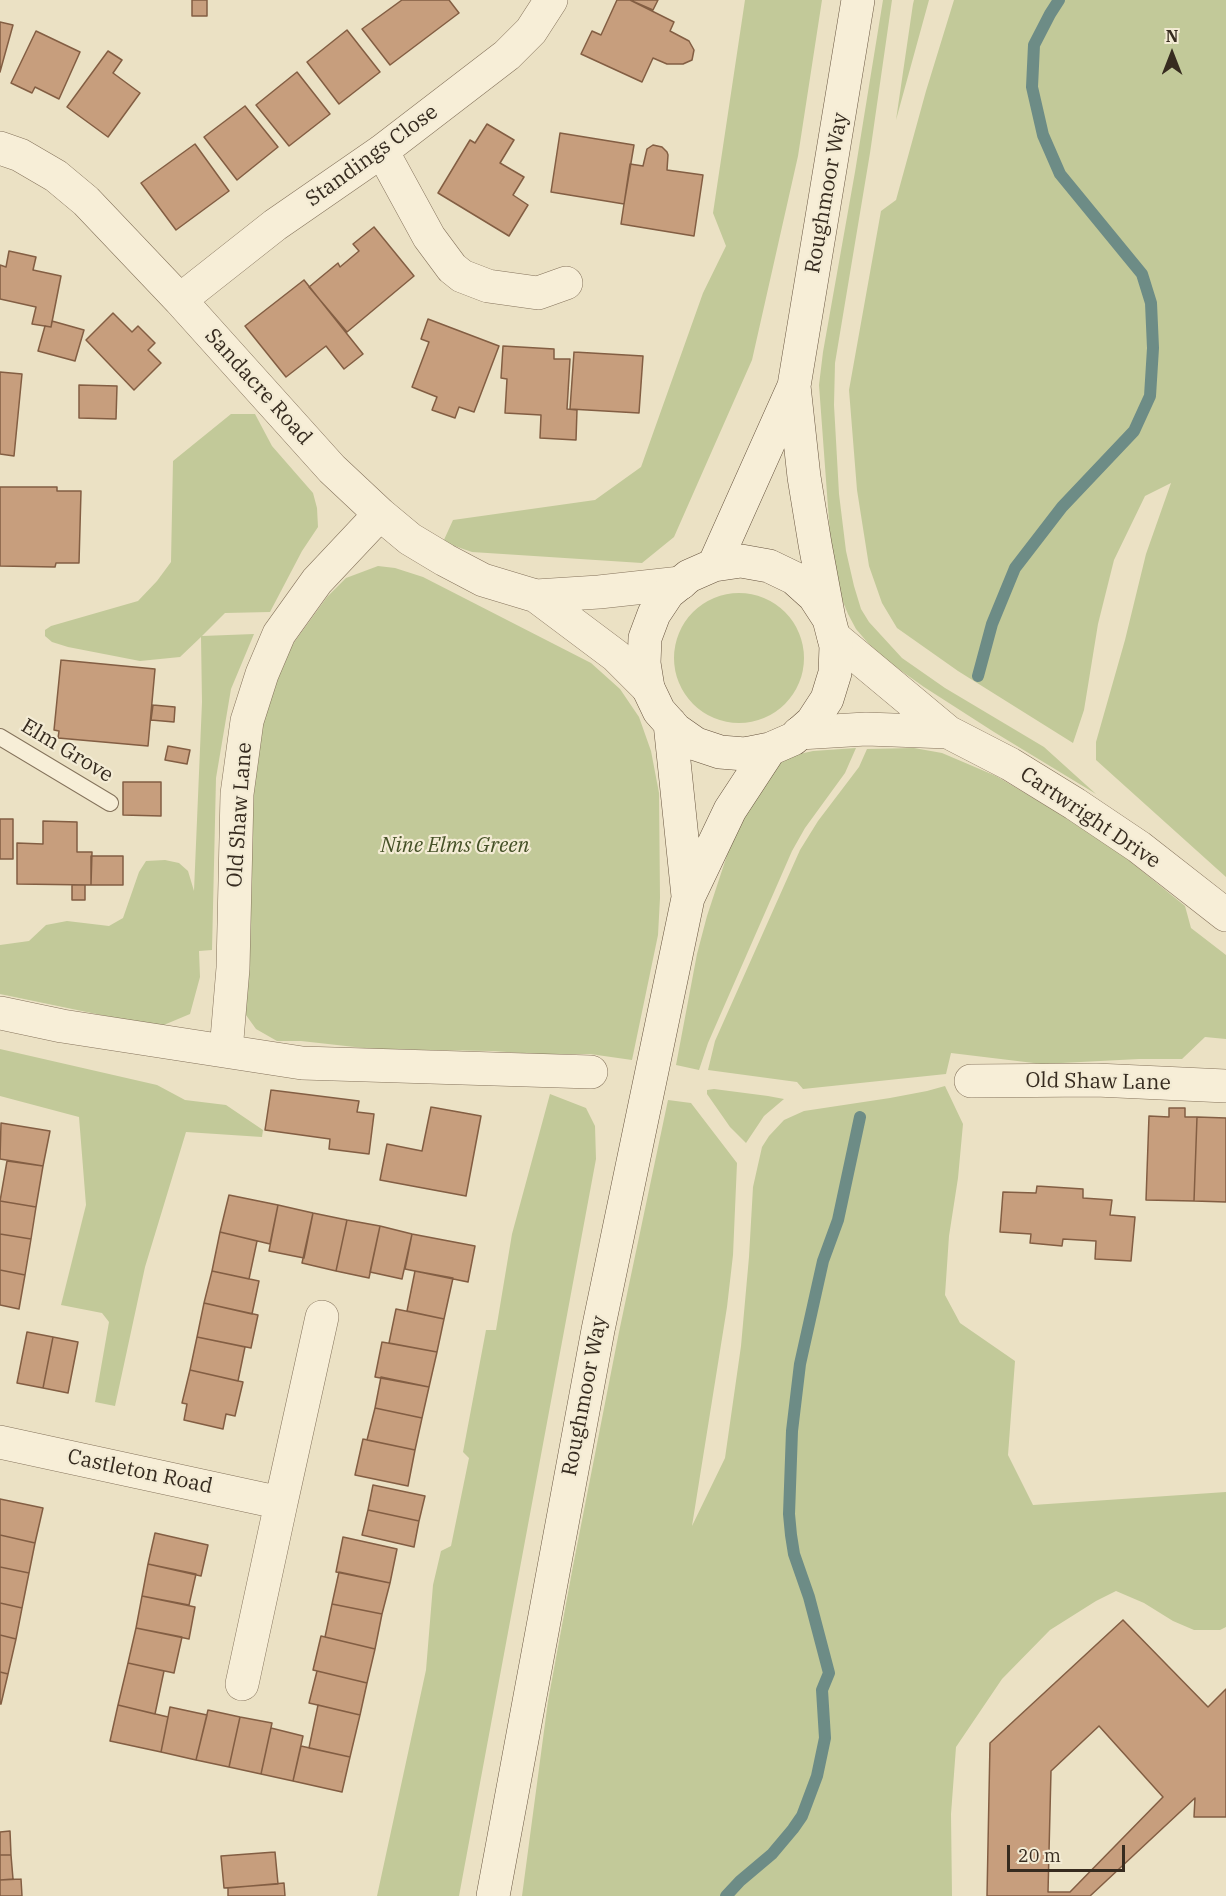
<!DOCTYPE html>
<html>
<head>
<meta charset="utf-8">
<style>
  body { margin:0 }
  #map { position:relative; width:1226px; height:1896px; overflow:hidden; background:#ebe1c4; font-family:"IBM Plex Serif",serif }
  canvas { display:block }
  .north { position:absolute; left:1142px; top:24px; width:60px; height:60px; -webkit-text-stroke:4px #f3ebd4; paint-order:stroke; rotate:0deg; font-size:16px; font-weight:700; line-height:24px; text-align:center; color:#362b1f }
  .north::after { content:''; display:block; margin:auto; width:21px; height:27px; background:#362b1f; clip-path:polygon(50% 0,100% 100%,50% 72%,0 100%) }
  .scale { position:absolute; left:1007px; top:1845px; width:118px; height:27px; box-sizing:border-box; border:3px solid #362b1f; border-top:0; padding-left:8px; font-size:18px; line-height:21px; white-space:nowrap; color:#362b1f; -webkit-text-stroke:4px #f3ebd4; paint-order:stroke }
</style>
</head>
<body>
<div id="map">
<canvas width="1226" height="1896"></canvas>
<div class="north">N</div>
<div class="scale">20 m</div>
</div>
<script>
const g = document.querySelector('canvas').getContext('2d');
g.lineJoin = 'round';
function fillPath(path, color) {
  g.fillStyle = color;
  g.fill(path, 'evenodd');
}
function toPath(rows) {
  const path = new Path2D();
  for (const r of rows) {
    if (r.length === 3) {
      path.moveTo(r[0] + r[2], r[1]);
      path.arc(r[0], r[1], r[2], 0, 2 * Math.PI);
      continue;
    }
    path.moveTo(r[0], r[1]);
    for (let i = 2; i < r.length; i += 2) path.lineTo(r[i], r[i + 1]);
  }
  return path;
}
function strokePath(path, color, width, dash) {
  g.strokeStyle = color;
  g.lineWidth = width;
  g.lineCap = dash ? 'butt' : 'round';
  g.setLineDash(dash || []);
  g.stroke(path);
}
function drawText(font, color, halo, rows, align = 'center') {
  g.font = font + ' "IBM Plex Serif",serif';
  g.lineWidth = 4.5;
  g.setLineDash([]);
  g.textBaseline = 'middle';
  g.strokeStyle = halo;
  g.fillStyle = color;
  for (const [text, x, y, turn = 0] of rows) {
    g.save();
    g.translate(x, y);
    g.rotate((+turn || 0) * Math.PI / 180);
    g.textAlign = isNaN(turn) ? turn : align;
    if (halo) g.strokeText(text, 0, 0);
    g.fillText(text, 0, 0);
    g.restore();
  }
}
const green = toPath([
  [745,0,822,0,798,156,752,360,674,537,642,563,472,552,443,542,453,520,595,500,641,467,703,293,726,246,713,213],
  [883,0,892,0,870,153,835,363,834,405,839,494,846,551,854,586,861,609,869,622,902,658,945,688,1044,747,1096,794,994,732,924,687,886,660,868,643,856,629,848,614,841,597,831,548,819,385,823,352,855,172],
  [914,0,929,0,896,120,913,4],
  [954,0,1226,0,1226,877,1096,760,1096,742,1125,640,1146,554,1171,483,1145,496,1114,560,1098,624,1084,710,1073,743,958,671,897,628,882,603,869,566,857,490,849,390,881,211,896,200,926,91],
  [231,414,255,414,272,446,313,493,317,508,318,527,302,551,270,612,225,613,202,636,254,634,231,689,216,778,212,950,199,951,200,977,190,1014,159,1027,0,994,0,945,29,941,46,925,67,921,109,926,123,918,139,872,146,861,165,860,179,863,188,871,194,891,202,702,201,637,180,657,140,661,68,647,52,642,45,636,45,630,51,626,138,601,157,581,171,562,173,461],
  [378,566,395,568,423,577,591,663,620,689,639,717,651,751,659,793,660,898,658,935,632,1060,590,1054,537,1054,492,1051,373,1049,301,1041,277,1041,256,1029,238,1004,252,796,261,731,276,681,290,648,327,597,346,578],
  [739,658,65],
  [856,748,845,773,805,828,792,851,708,1043,699,1070,676,1065,697,954,707,916,735,831,780,763,795,755,813,751],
  [914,748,942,753,996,776,1052,809,1126,858,1185,906,1191,928,1226,955,1226,1039,1205,1037,1182,1059,1139,1059,1042,1064,951,1053,946,1074,803,1089,797,1082,708,1070,715,1041,775,906,800,850,818,821,859,767,867,749],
  [0,1049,157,1085,185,1100,226,1105,263,1130,262,1137,186,1132,145,1267,115,1406,95,1402,109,1322,102,1313,61,1305,86,1205,79,1117,0,1096],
  [945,1086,963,1124,958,1178,949,1236,945,1295,960,1323,1015,1361,1008,1455,1033,1505,1226,1492,1226,1627,1220,1630,1194,1630,1173,1621,1144,1603,1116,1591,1096,1601,1050,1630,1002,1679,956,1747,951,1814,952,1896,522,1896,548,1701,573,1566,619,1332,668,1100,691,1103,737,1163,733,1255,727,1307,692,1526,725,1458,741,1346,749,1257,753,1187,762,1147,769,1136,784,1120,804,1111,890,1098,927,1091],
  [714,1089,768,1096,784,1099,764,1116,746,1143,730,1127,707,1094,707,1090],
  [550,1094,586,1108,595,1126,596,1159,459,1896,377,1896,426,1670,433,1585,441,1551,451,1546,469,1458,463,1452,486,1330,496,1330,512,1234]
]);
const stream = toPath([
  [978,676,992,624,1015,568,1062,507,1134,431,1150,396,1153,348,1151,303,1142,274,1060,174,1043,135,1032,87,1034,45,1050,14,1059,0],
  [726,1896,740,1881,772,1854,793,1829,802,1816,817,1776,825,1738,822,1690,829,1673,809,1597,794,1554,791,1535,789,1514,792,1431,800,1364,823,1261,838,1220,860,1117]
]);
const building = toPath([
  [192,0,207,0,207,16,192,16,192,0],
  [402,0,449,0,459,13,390,65,362,29,402,0],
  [617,0,630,0,674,22,670,31,689,41,694,50,692,60,683,64,667,64,653,58,642,82,581,54,592,31,601,35,617,0],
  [630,0,658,0,653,10,630,0],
  [0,22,13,25,0,72,0,22],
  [347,30,380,72,339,104,307,62,347,30],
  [36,31,80,52,59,99,35,87,32,93,11,83,36,31],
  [108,51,122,60,113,73,140,93,108,137,67,107,108,51],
  [297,72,330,114,289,146,256,105,297,72],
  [245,106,278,147,237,180,204,137,245,106],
  [487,124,514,140,500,163,524,177,513,195,528,205,509,236,438,193,470,140,475,143,487,124],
  [560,133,634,145,624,204,551,192,560,133],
  [195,144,229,191,176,230,141,183,195,144],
  [653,145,662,147,667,152,668,155,667,170,703,175,694,236,621,224,630,164,643,166,647,149,653,145],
  [374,227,414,276,347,332,309,287,338,263,340,267,359,251,353,244,374,227],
  [9,251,36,257,33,270,61,276,51,327,32,324,36,307,0,299,0,265,6,267,9,251],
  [304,280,363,354,344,369,326,346,286,377,245,326,304,280],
  [113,313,132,332,138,326,155,343,148,350,161,363,134,390,86,340,113,313],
  [428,319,499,346,474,412,459,407,455,418,432,410,437,397,412,387,429,342,421,339,428,319],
  [52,321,84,330,75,361,38,351,45,326,51,327,52,321],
  [503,346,554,349,554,359,570,359,567,409,577,410,576,440,540,438,541,415,505,413,507,379,501,378,503,346],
  [574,352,643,356,639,413,570,409,574,352],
  [0,372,22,374,14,456,0,454,0,372],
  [79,385,117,386,116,419,79,418,79,385],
  [0,487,57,487,57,491,81,491,79,563,56,563,55,567,0,566,0,487],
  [61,660,155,669,148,746,58,738,59,731,54,730,61,660],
  [153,705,175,707,174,722,151,720,153,705],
  [168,746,190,750,187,764,165,760,168,746],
  [123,782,161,782,161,816,123,815,123,782],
  [0,819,13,819,13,859,0,859,0,819],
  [43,821,77,822,77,852,92,852,91,885,17,884,17,843,43,844,43,821],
  [91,856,123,856,123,885,91,885,91,856],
  [72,885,85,885,85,900,72,900,72,885],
  [271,1090,359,1101,357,1112,374,1114,369,1154,329,1149,330,1139,265,1130,271,1090],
  [431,1107,481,1116,466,1196,380,1180,387,1144,422,1151,431,1107],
  [1169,1108,1185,1108,1185,1117,1197,1117,1194,1201,1146,1200,1149,1116,1169,1117,1169,1108],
  [1197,1117,1226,1118,1226,1202,1194,1201,1197,1117],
  [1,1123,50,1131,43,1166,0,1159,1,1123],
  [7,1161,43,1166,36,1207,0,1201,7,1161],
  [1037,1186,1083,1189,1083,1198,1112,1200,1110,1215,1135,1217,1131,1261,1095,1259,1096,1241,1063,1239,1062,1246,1030,1243,1031,1234,1000,1232,1003,1192,1036,1193,1037,1186],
  [229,1195,278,1205,270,1244,220,1232,229,1195],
  [0,1201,36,1207,31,1239,0,1234,0,1201],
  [278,1205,313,1213,304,1258,269,1251,278,1205],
  [313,1213,347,1220,336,1271,302,1263,313,1213],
  [347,1220,380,1226,369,1278,336,1271,347,1220],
  [380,1226,412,1234,402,1279,370,1272,380,1226],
  [220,1232,257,1241,249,1279,212,1271,220,1232],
  [0,1234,31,1239,25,1275,0,1270,0,1234],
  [412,1234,475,1246,468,1282,405,1269,412,1234],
  [0,1270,25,1275,19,1309,0,1305,0,1270],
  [212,1271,259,1281,252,1314,204,1303,212,1271],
  [415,1271,453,1278,444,1319,407,1311,415,1271],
  [204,1303,258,1315,251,1348,197,1337,204,1303],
  [396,1309,444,1319,437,1352,389,1343,396,1309],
  [27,1332,53,1337,43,1388,17,1383,27,1332],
  [53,1337,78,1342,68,1393,43,1388,53,1337],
  [197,1337,245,1347,238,1381,190,1370,197,1337],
  [382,1342,437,1352,429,1387,375,1377,382,1342],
  [190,1370,243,1382,235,1416,226,1414,223,1429,184,1420,187,1404,182,1403,190,1370],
  [381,1377,429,1387,422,1418,375,1408,381,1377],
  [375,1408,422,1418,415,1450,367,1440,375,1408],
  [363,1439,415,1450,408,1486,355,1475,363,1439],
  [373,1485,425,1496,419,1521,368,1510,373,1485],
  [0,1499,43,1508,35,1543,0,1535,0,1499],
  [368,1510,419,1521,414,1547,362,1535,368,1510],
  [155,1533,208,1545,201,1576,148,1564,155,1533],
  [0,1535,35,1543,29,1573,0,1567,0,1535],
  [343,1537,397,1549,390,1583,336,1572,343,1537],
  [148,1564,196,1574,189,1605,142,1596,148,1564],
  [0,1567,29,1573,22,1608,0,1603,0,1567],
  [339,1572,390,1583,382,1614,332,1604,339,1572],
  [142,1596,195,1607,189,1639,136,1628,142,1596],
  [0,1603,22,1608,16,1639,0,1635,0,1603],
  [332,1604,382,1614,375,1649,325,1637,332,1604],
  [1123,1620,1208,1707,1226,1689,1226,1817,1194,1817,1195,1798,1090,1896,987,1896,990,1743,1123,1620],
  [1099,1726,1163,1797,1070,1892,1048,1892,1051,1771,1099,1726],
  [136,1628,182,1637,174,1673,128,1663,136,1628],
  [0,1635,16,1639,8,1674,0,1672,0,1635],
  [321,1636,375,1649,367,1683,313,1670,321,1636],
  [128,1663,164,1671,155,1714,118,1705,128,1663],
  [317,1671,367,1683,360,1715,309,1703,317,1671],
  [0,1672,8,1674,1,1704,0,1704,0,1672],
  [118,1705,168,1717,161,1752,110,1741,118,1705],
  [318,1705,360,1715,350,1757,309,1748,318,1705],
  [170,1707,207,1715,196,1760,161,1752,170,1707],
  [208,1710,240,1717,229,1767,196,1760,208,1710],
  [240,1717,272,1723,261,1774,229,1767,240,1717],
  [271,1728,303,1736,293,1781,261,1774,271,1728],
  [301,1746,350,1757,342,1792,293,1781,301,1746],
  [10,1831,11,1855,0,1855,0,1832,10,1831],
  [275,1852,278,1884,224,1888,221,1856,275,1852],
  [0,1855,11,1855,13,1879,0,1880,0,1855],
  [21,1879,22,1896,0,1896,0,1880,21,1879],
  [284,1883,285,1896,228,1896,228,1888,284,1883]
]);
const service = toPath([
  [0,737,110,803]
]);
const minor = toPath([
  [0,148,20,155,56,176,86,201,180,300,332,469,380,514,410,539,445,560,483,580,536,596,616,656,648,688],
  [382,151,429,237,452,268,462,276,488,286,538,293,566,283],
  [180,300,275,225,382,151,507,55,531,31,551,0],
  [536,596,599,592,681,583],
  [0,1013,62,1026,302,1063,591,1072],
  [226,1051,233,968,237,794,247,721,262,674,279,634,317,581,380,514],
  [971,1081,1096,1080,1226,1086],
  [0,1442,281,1503,322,1317],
  [242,1684,281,1503]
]);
const tertiary = toPath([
  [834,637,948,732,1010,764,1075,804,1139,847,1226,915],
  [799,733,866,729,948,732]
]);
const secondary = toPath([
  [794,386,804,477,815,544,829,619,836,646,835,673,827,699,812,722,793,739,770,749,745,754,720,752,696,744,676,730,659,711,648,688,644,663,645,638,654,614,668,593,689,576,714,565,741,561,769,566,794,578,814,596,829,619],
  [714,565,794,386,858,0],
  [670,723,688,896],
  [493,1896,598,1330,688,898,730,810,770,749]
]);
const streetNames = [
  ["Standings Close",372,156,-36],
  ["Roughmoor Way",827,193,-80],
  ["Sandacre Road",258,387,48],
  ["Elm Grove",67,751,31],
  ["Old Shaw Lane",240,815,-86],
  ["Cartwright Drive",1090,818,34],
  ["Old Shaw Lane",1098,1082,1],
  ["Roughmoor Way",585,1396,-79],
  ["Castleton Road",140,1472,12]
];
const parkNames = [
  ["Nine Elms Green",455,846]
];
fillPath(green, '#c2c999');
strokePath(stream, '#6d8c86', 12);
fillPath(building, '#c79e7d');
strokePath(building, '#835e43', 1.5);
strokePath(service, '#85735c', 18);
strokePath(minor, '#85735c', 34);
strokePath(tertiary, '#85735c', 34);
strokePath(secondary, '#67543f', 34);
strokePath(service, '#f7eed7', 16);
strokePath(minor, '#f7eed7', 33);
strokePath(tertiary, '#f7eed7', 33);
strokePath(secondary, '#f7eed7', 33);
drawText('21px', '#362b1f', '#f3ebd4', streetNames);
drawText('italic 21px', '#455127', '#f3ebd4', parkNames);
</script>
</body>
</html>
